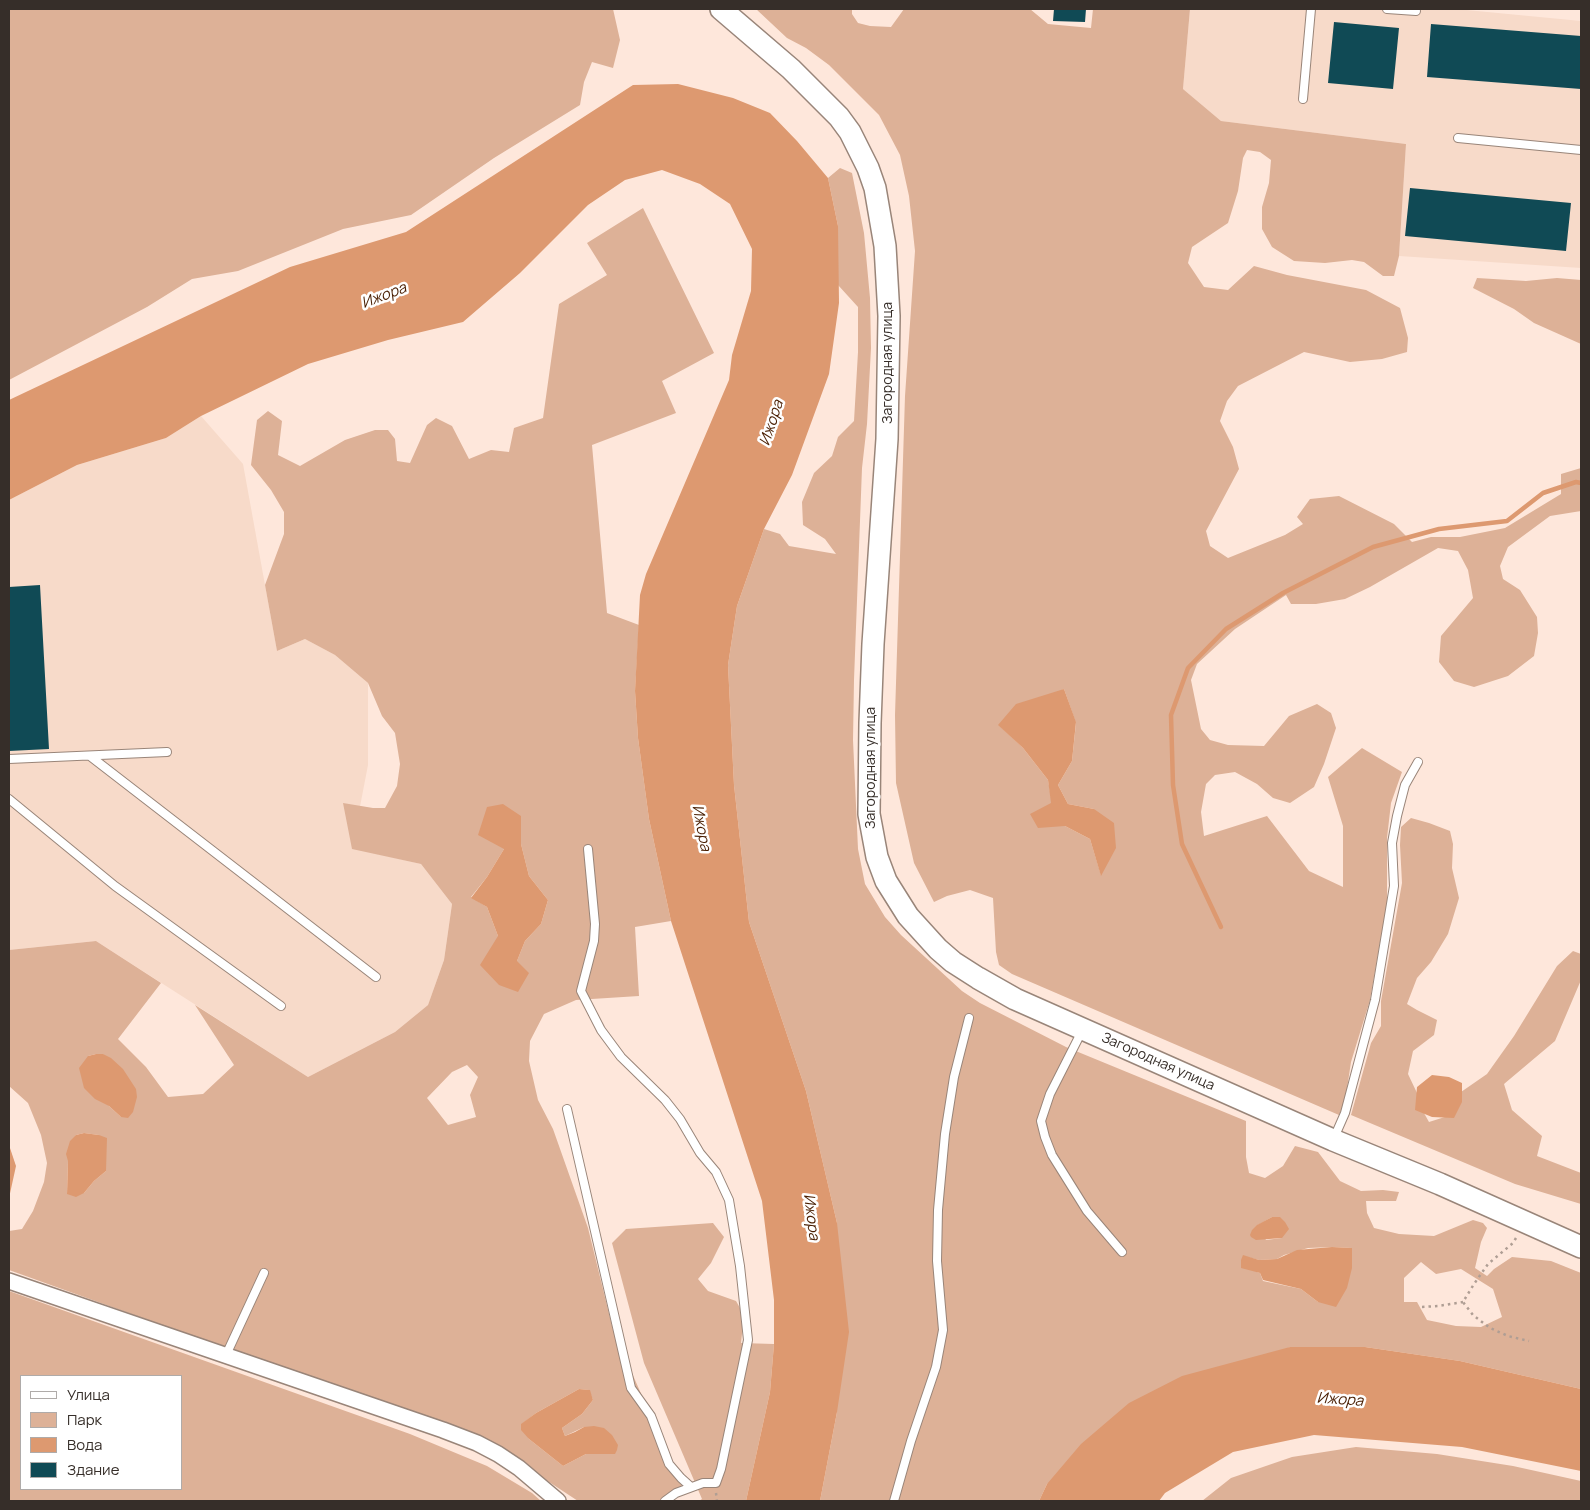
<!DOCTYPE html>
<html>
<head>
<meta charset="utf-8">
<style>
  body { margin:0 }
  #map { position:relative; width:1590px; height:1510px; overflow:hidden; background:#fee7db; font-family:Manrope,sans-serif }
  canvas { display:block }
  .frame { position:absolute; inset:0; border:10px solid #362e29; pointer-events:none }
  .legend { position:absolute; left:20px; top:1375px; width:162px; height:115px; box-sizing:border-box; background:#fff; border:1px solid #afaba9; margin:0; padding:6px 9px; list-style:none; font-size:15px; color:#362e29 }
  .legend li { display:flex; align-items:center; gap:10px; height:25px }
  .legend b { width:25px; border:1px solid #afaba9 }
</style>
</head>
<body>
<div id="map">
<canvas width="1590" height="1510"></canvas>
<div class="frame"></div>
<ul class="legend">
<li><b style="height:6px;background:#fff"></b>Улица</li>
<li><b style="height:14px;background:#ddb197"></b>Парк</li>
<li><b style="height:14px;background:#dd9970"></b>Вода</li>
<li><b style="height:14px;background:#104a55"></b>Здание</li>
</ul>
</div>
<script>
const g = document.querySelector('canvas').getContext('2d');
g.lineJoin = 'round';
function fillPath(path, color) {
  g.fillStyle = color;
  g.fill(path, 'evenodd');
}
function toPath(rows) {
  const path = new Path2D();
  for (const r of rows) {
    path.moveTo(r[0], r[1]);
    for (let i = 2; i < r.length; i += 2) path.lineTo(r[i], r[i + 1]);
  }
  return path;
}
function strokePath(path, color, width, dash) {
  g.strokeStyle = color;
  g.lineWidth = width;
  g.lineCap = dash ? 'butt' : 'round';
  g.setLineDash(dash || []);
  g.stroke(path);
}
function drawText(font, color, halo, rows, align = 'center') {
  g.font = font + ' Manrope,sans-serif';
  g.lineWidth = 5;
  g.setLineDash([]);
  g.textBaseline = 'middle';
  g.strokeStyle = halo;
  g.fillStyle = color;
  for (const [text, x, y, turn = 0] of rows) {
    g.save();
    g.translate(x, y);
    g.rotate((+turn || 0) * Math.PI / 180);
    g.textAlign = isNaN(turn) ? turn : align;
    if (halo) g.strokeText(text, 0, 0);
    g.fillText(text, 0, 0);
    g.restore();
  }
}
const built = toPath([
  [1190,9,1456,9,1581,21,1581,268,1399,256,1406,144,1221,121,1183,89],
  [201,416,243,464,277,651,305,639,335,655,368,683,368,765,352,848,421,864,452,904,444,960,428,1005,395,1032,308,1077,96,941,9,950,9,500,77,465,166,438]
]);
const green = toPath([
  [9,9,613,9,620,40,613,68,592,62,584,82,580,105,494,158,411,215,343,229,238,271,192,279,147,307,9,380],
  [756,9,852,9,852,14,858,23,870,26,891,27,904,9,1030,9,1048,24,1091,28,1093,9,1190,9,1183,89,1221,121,1406,144,1399,256,1394,276,1383,276,1364,262,1352,260,1325,263,1294,261,1272,247,1262,229,1262,207,1269,183,1271,160,1260,152,1247,150,1243,158,1238,191,1228,223,1192,247,1188,263,1204,287,1228,290,1254,266,1287,275,1366,290,1400,308,1408,338,1407,352,1382,359,1350,362,1304,352,1238,386,1227,401,1220,421,1233,447,1239,469,1206,531,1210,546,1228,558,1285,535,1303,524,1297,517,1310,499,1339,496,1394,524,1412,542,1431,537,1460,537,1505,528,1561,494,1561,474,1581,468,1581,511,1550,516,1508,547,1500,566,1503,579,1520,590,1537,617,1538,633,1534,656,1508,676,1474,687,1454,681,1439,662,1441,636,1473,598,1468,570,1458,551,1438,548,1370,587,1345,599,1316,604,1291,604,1286,595,1235,629,1197,664,1191,680,1201,729,1210,740,1228,745,1264,746,1289,716,1317,704,1331,713,1336,728,1324,764,1314,787,1290,803,1273,798,1257,784,1235,772,1215,775,1206,784,1201,812,1204,836,1267,816,1309,871,1343,887,1343,826,1328,777,1362,748,1402,772,1391,803,1387,838,1387,902,1370,1000,1351,1062,1345,1102,1339,1115,1012,974,999,965,996,952,993,898,970,890,947,896,934,902,914,863,896,783,895,715,905,396,915,251,909,196,900,155,879,115,829,65,806,48,787,38],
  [1064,689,1076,723,1072,761,1058,785,1068,804,1094,809,1101,875,1090,839,1065,826,1052,803,1048,780,1023,748,999,725],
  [840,168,852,173,864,233,870,298,871,348,867,424,862,468,854,680,853,740,858,849,865,884,885,917,901,935,962,991,980,1003,1066,1047,1246,1121,1246,1157,1249,1173,1265,1178,1283,1166,1295,1146,1318,1152,1340,1181,1361,1191,1383,1190,1399,1192,1396,1201,1366,1201,1367,1213,1374,1228,1399,1234,1434,1236,1473,1220,1483,1223,1487,1228,1481,1242,1475,1268,1487,1276,1494,1269,1512,1257,1551,1261,1581,1273,1581,1389,1460,1361,1365,1347,1290,1347,1047,1484,1039,1501,820,1501,837,1412,837,1223,806,1091,749,922,734,785,728,665,737,606,764,529,780,534,789,546,836,554,825,539,803,525,802,502,814,473,832,456,838,437,854,421,858,352,858,307,838,285,838,226,828,178],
  [1272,1217,1282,1238,1266,1240,1258,1225],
  [1332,1247,1352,1248,1318,1302,1301,1289,1263,1281,1260,1273,1257,1272,1243,1256,1259,1260,1277,1259,1284,1255,1308,1248],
  [1421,1262,1436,1274,1461,1269,1493,1289,1502,1317,1481,1327,1456,1326,1427,1320,1417,1302,1404,1302,1404,1278],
  [643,208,714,353,662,381,676,413,592,445,607,613,639,625,635,691,638,738,649,819,671,921,635,927,639,996,576,1000,544,1014,530,1041,529,1061,538,1100,553,1129,588,1228,613,1330,683,1489,658,1501,578,1501,499,1449,435,1423,9,1270,9,1231,22,1229,33,1211,44,1182,47,1163,41,1135,28,1103,9,1086,9,950,96,941,161,983,118,1039,146,1067,168,1097,203,1094,234,1065,195,1005,308,1077,395,1032,428,1005,444,960,452,904,421,864,352,849,343,803,373,808,385,808,397,786,400,764,395,733,382,716,368,683,335,655,305,639,277,651,265,585,284,534,284,512,271,490,251,465,257,420,268,411,282,421,278,455,300,466,345,440,375,430,388,430,395,439,397,461,410,463,427,425,436,418,452,426,469,459,491,450,509,452,514,428,543,418,559,304,607,275,587,243],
  [521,816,521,844,529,876,548,900,541,924,525,941,517,961,498,936,487,907,471,897,487,877,504,849],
  [96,1054,103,1054,121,1117,109,1106,88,1056],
  [467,1065,478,1077,470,1095,476,1117,448,1125,427,1098,452,1072],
  [84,1133,99,1135,106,1171,94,1181,84,1193,67,1193,68,1161,76,1135],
  [579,1389,589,1390,593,1400,582,1414,562,1428,565,1436,584,1427,598,1454,586,1454,563,1466,529,1439,522,1424,536,1413],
  [1477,278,1526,281,1557,278,1581,280,1581,344,1534,323,1514,309,1473,288],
  [1411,818,1429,823,1450,831,1453,844,1452,868,1459,898,1448,934,1431,962,1417,978,1407,1004,1417,1010,1437,1020,1434,1035,1413,1051,1408,1074,1417,1093,1420,1106,1429,1122,1448,1116,1461,1092,1487,1074,1514,1036,1557,966,1573,951,1581,954,1581,980,1555,1041,1504,1084,1512,1110,1542,1136,1537,1156,1581,1173,1581,1204,1515,1184,1351,1115,1371,1043,1381,1026,1381,1001,1402,883,1400,845,1401,827],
  [713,1223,724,1237,711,1263,698,1279,708,1291,736,1301,744,1315,741,1343,774,1344,770,1392,746,1501,699,1501,702,1499,644,1363,612,1243,626,1229],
  [9,1291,410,1434,487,1466,532,1493,541,1501,9,1501],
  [21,1376,181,1376,181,1489,21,1489],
  [1356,1447,1437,1454,1513,1466,1581,1481,1581,1501,1202,1501,1231,1478,1292,1457]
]);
const water = toPath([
  [678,84,733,98,770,113,797,141,828,178,838,226,839,303,829,374,792,475,764,529,737,606,728,665,734,785,749,922,806,1091,837,1223,849,1332,837,1412,820,1501,746,1501,770,1392,774,1344,774,1300,762,1201,671,921,649,819,638,738,635,691,640,595,646,574,729,380,732,355,751,291,752,249,730,204,700,184,662,170,625,180,588,205,520,273,463,322,388,340,308,364,201,416,166,438,77,465,9,500,9,400,290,267,406,232,633,85],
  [1064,689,1076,722,1072,761,1058,785,1068,804,1094,809,1114,823,1116,848,1101,876,1090,839,1065,826,1038,828,1030,814,1051,803,1048,780,1023,748,998,725,1016,704],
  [503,804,521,816,521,844,529,876,548,900,541,924,525,941,517,961,529,973,518,992,499,985,480,965,498,936,487,907,471,898,487,877,504,849,478,835,487,807],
  [96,1054,103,1054,111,1058,123,1069,136,1089,137,1097,133,1112,128,1118,121,1117,109,1106,95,1099,84,1088,79,1068,88,1056],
  [1432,1075,1449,1077,1462,1083,1462,1102,1454,1118,1432,1117,1415,1110,1417,1087],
  [84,1133,99,1135,107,1138,106,1171,94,1181,84,1193,76,1197,67,1194,68,1161,66,1154,70,1141,76,1135],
  [9,1145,16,1166,9,1198],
  [1272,1217,1280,1217,1285,1222,1289,1229,1282,1238,1256,1240,1251,1237,1250,1235,1252,1230,1257,1225],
  [1332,1247,1352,1248,1352,1268,1347,1288,1336,1307,1318,1302,1301,1289,1263,1280,1260,1273,1241,1268,1241,1260,1243,1255,1259,1260,1277,1259,1297,1250],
  [1290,1347,1365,1347,1460,1361,1581,1389,1581,1471,1462,1447,1314,1435,1233,1452,1165,1493,1159,1501,1039,1501,1047,1484,1081,1444,1129,1403,1182,1376],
  [579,1389,590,1390,593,1400,582,1414,562,1428,565,1436,575,1432,584,1427,594,1426,604,1428,612,1435,618,1445,617,1450,615,1454,586,1454,563,1466,529,1439,521,1430,521,1424,536,1413]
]);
const stream = toPath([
  [1221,927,1182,844,1173,785,1171,715,1188,668,1226,629,1283,593,1373,547,1439,529,1507,521,1543,493,1576,482,1581,483]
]);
const building = toPath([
  [1054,9,1086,9,1085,22,1053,21],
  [1334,22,1399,28,1393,89,1328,83],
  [1431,24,1581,36,1581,89,1427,77],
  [1410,188,1571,203,1566,251,1405,236],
  [40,585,49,749,9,751,9,587]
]);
const path = toPath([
  [1516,1238,1513,1243,1488,1264,1474,1284,1463,1302,1473,1315,1490,1328,1508,1336,1529,1341],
  [1422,1307,1438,1306,1463,1302],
  [716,1493,717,1501]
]);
const service = toPath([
  [1387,9,1416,11],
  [1303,99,1311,9],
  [1458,138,1581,150],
  [90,756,376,977],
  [9,759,167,752],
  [9,799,115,886,281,1006],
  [588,849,595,924,594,941,581,991,601,1030,621,1057,665,1100,680,1119,700,1153,716,1172,729,1200,740,1266,748,1340,721,1469,716,1483,703,1483,676,1493,665,1501],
  [1082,1031,1050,1094,1041,1121,1045,1137,1052,1155,1087,1211,1122,1252],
  [567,1109,631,1388,651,1416,669,1464,681,1478,691,1487],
  [1334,1138,1345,1113,1375,1000,1394,886,1392,843,1397,816,1405,785,1418,762],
  [226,1355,264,1273],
  [894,1501,911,1441,936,1367,943,1330,937,1261,938,1210,945,1134,954,1077,969,1018]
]);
const minor = toPath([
  [9,1281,443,1430,477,1443,498,1454,519,1468,558,1501]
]);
const secondary = toPath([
  [721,9,791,69,839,117,850,132,868,168,875,188,885,246,889,316,887,439,873,644,870,723,869,814,877,857,886,881,908,916,938,949,953,962,978,978,1015,999,1333,1140,1440,1184,1581,1247]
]);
const streetNames = [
  ["Загородная улица",888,363,-90],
  ["Загородная улица",871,768,-90],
  ["Загородная улица",1158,1062,24]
];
const waterNames = [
  ["Ижора",384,296,-21],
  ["Ижора",772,423,-72],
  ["Ижора",701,828,79],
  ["Ижора",811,1217,83],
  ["Ижора",1340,1400,4]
];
fillPath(built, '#f7dac9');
fillPath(green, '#ddb197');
fillPath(water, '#dd9970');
strokePath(stream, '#dd9970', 4.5);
fillPath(building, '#104a55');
strokePath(service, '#998579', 10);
strokePath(minor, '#998579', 18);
strokePath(secondary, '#998579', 24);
strokePath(path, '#af9e94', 2.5, [2.5, 4]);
strokePath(service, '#fff', 8);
strokePath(minor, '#fff', 15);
strokePath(secondary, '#fff', 21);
drawText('14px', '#362e29', '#fff', streetNames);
drawText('italic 15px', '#481d00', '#fff', waterNames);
</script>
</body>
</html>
